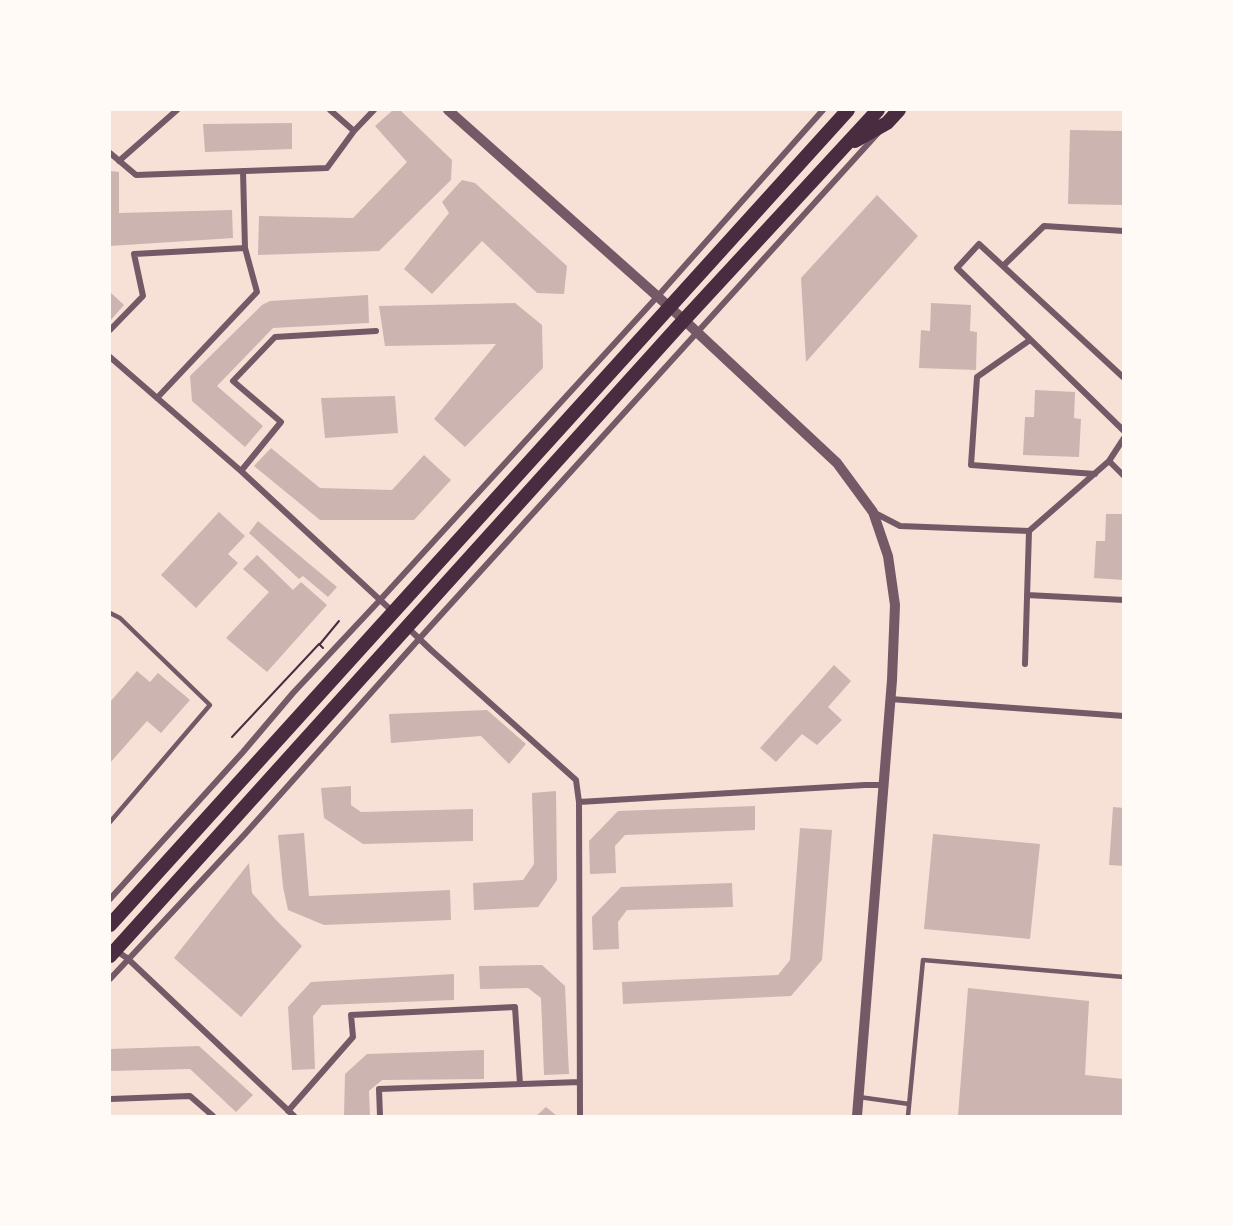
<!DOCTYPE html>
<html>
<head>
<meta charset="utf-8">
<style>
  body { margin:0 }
  #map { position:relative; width:1233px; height:1226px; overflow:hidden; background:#f7e1d7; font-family:Spectral,serif }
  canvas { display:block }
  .frame { position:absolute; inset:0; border:111px solid #fffaf5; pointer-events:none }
</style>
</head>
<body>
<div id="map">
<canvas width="1233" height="1226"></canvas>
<div class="frame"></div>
</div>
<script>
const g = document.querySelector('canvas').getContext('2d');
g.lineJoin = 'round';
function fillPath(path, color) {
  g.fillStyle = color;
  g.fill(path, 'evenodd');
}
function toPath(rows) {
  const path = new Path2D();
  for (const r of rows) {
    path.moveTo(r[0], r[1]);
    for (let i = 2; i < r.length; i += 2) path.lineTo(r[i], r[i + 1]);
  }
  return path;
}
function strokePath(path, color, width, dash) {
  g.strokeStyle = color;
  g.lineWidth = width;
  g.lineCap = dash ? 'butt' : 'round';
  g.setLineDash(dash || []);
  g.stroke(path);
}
const building = toPath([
  [393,110,400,110,452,160,451,180,379,251,258,255,259,216,353,218,407,162,375,126],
  [292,123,292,149,205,152,203,124],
  [1070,130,1124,131,1124,205,1068,204],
  [110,171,119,172,119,213,232,210,233,238,110,246],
  [462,180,475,183,567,266,564,294,537,293,482,241,432,294,404,269,449,213,442,202],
  [877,195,918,236,806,362,801,278],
  [110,292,124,305,110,321],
  [368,295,369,323,273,328,217,386,263,426,245,447,192,401,190,376,262,305,270,301],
  [515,303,542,325,543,368,465,447,434,419,496,344,385,346,379,306],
  [931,303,971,305,970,331,977,332,976,370,919,368,921,330,930,331],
  [1035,390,1075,392,1074,418,1081,419,1079,457,1023,455,1025,417,1034,417],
  [395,396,398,433,325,438,321,398],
  [271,448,320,488,392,490,424,455,451,480,414,520,320,520,254,466],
  [219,512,245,536,228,554,238,563,196,608,161,575],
  [1106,514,1124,514,1124,580,1094,578,1096,541,1105,541],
  [258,521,337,587,328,597,303,576,299,579,249,533],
  [257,555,293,590,301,582,327,605,267,672,226,638,269,592,243,569],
  [834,665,851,681,828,707,842,720,817,745,802,734,776,762,760,748],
  [137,671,150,682,158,673,190,700,161,733,147,721,110,763,110,702],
  [487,710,526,744,509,764,481,736,391,743,389,714],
  [351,786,351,805,361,812,473,809,473,841,363,844,324,818,321,788],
  [556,791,557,880,538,907,474,910,473,883,523,880,534,864,532,793],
  [755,806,755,830,625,835,615,846,616,873,590,874,589,841,618,811],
  [1113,807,1124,808,1124,866,1109,865],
  [800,828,832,830,822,960,791,996,623,1004,622,982,778,975,790,960],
  [304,833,309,896,450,890,451,920,324,925,288,910,283,887,278,835],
  [933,834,1040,844,1030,939,924,929],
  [249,863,252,893,276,920,302,946,241,1017,174,958],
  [732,883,733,907,627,910,618,922,619,949,593,950,592,917,621,887],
  [542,965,565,986,569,1074,544,1075,541,998,528,988,480,989,479,966],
  [454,974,454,1000,322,1005,313,1016,315,1069,292,1070,288,1007,311,982],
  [968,988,1089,1001,1085,1075,1124,1079,1124,1116,958,1116],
  [199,1046,253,1095,236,1112,190,1069,110,1071,110,1049],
  [484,1050,484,1079,382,1080,369,1091,370,1116,344,1116,345,1074,367,1054],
  [546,1107,557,1116,536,1116]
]);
const path = toPath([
  [320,644,339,621],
  [232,737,319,644,323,648]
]);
const service = toPath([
  [110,613,120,618,210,705,110,822],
  [859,1097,909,1104],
  [908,1116,923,960,1124,977]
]);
const minor = toPath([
  [330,110,354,131],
  [110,153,136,175,327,168,354,131,374,110],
  [119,161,177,110],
  [1003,266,1044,226,1124,231],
  [110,330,143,296,134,254,245,248],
  [1030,340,977,377,971,465,1095,474],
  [110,357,241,471,392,611],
  [1124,378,979,244,957,268,1124,431],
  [157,398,257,292,245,248,243,171],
  [1109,461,1124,476],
  [241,471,281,422,233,381,275,337,376,331],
  [873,512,900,526,1029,531,1109,461,1124,438],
  [1027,595,1124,600],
  [407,627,431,650,576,780,579,802,865,785,883,785],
  [1025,664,1029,531],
  [890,699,1124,716],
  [579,802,580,1116],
  [110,899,243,752,293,693,380,600,657,297,823,110],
  [115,950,127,958,294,1116],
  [110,979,245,834,419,639,878,133],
  [110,1099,190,1096,213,1116],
  [288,1111,353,1037,351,1015,515,1007,520,1084],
  [380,1116,379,1089,580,1082]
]);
const tertiary = toPath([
  [448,110,684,320,837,463,873,512,888,556,895,605,892,680,857,1116]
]);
const primary = toPath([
  [855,141,887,123,899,110],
  [110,925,848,110],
  [110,956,684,320,878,110]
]);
fillPath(building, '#ccb4b1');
strokePath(path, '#4a2c40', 2);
strokePath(service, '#755966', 4.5);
strokePath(minor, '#755966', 6);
strokePath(tertiary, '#755966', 10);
strokePath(primary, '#4a2c40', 14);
</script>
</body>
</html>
